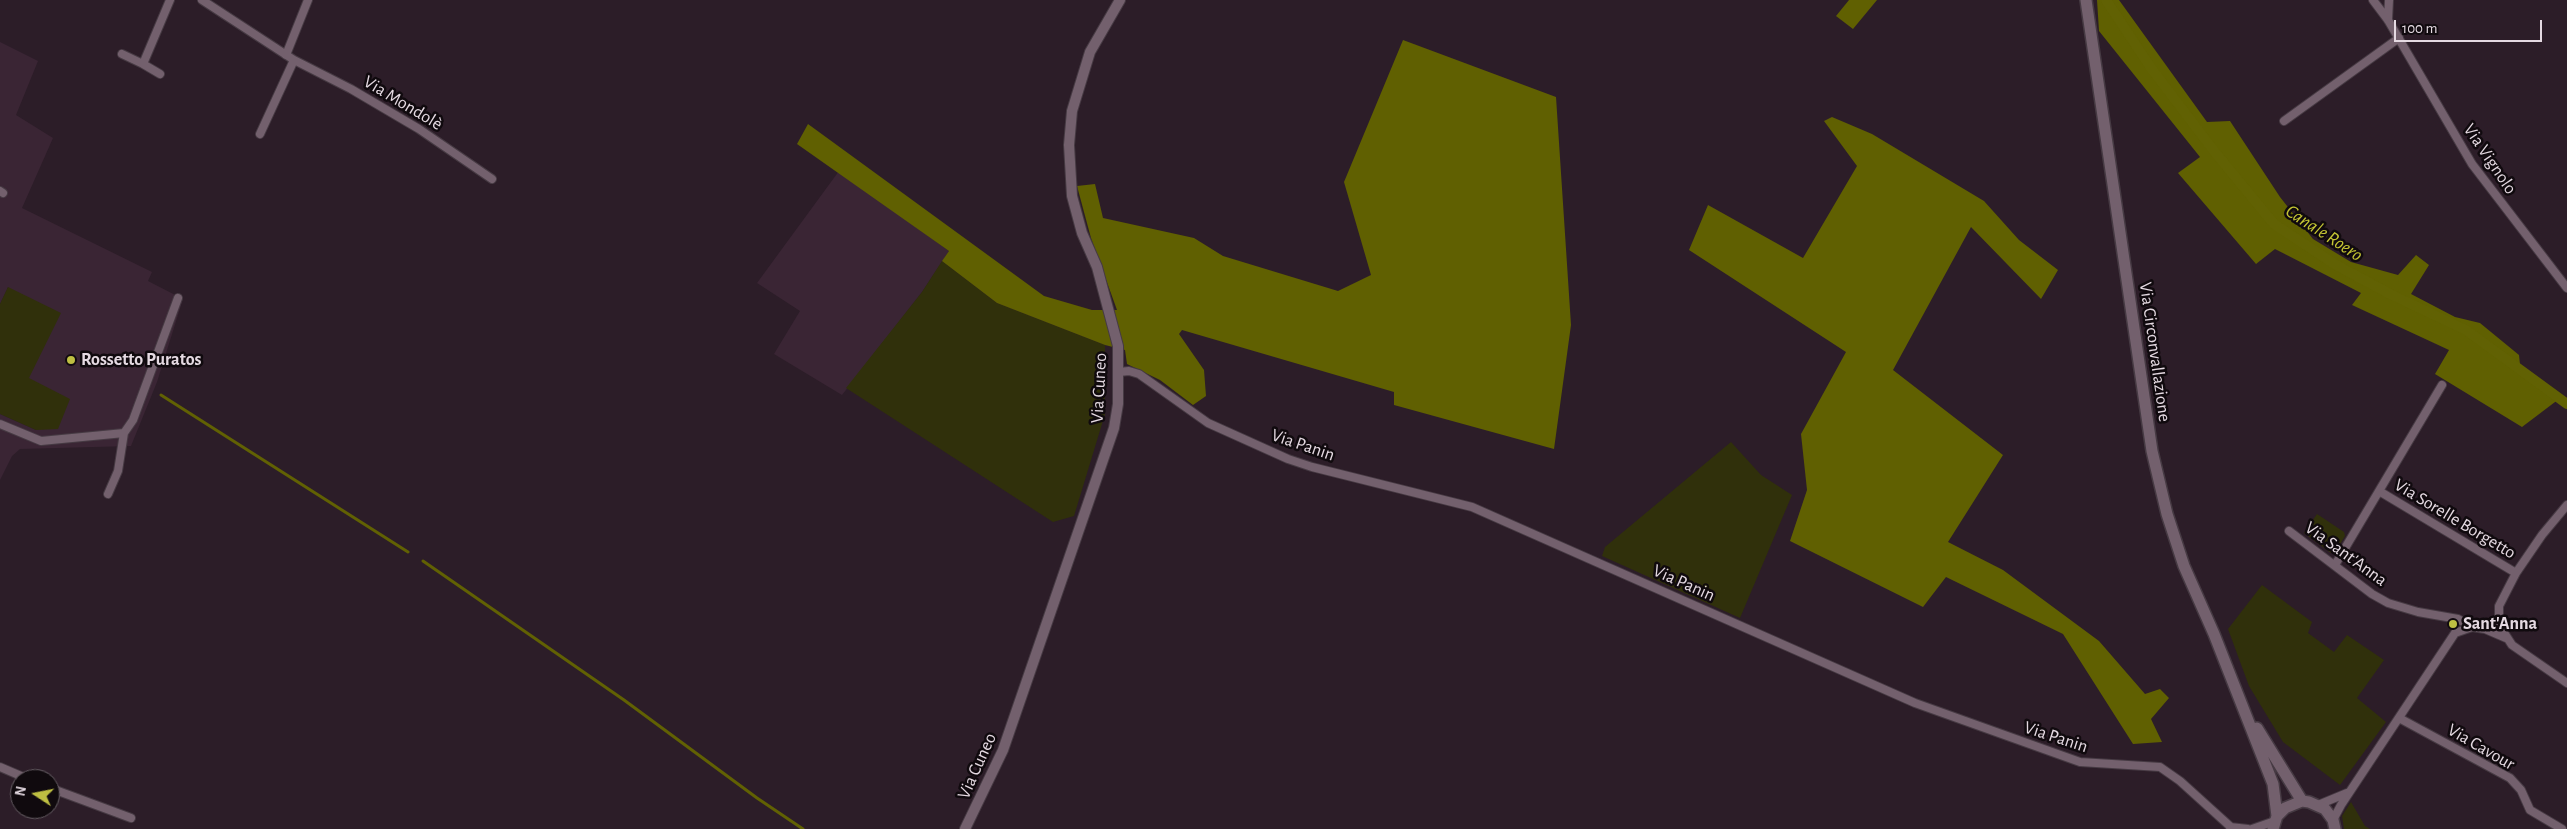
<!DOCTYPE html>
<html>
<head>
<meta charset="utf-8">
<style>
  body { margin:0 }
  #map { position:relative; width:2567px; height:829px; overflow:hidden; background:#2c1d28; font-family:"Alegreya Sans",sans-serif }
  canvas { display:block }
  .north { position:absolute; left:10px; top:769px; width:50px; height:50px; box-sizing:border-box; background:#100a0e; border:1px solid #655d63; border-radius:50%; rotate:281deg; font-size:14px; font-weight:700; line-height:20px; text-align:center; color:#e5dae2 }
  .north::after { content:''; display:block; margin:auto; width:18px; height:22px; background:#bebf42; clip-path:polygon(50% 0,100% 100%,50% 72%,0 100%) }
  .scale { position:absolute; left:2394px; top:20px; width:148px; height:22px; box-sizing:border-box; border:2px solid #e5dae2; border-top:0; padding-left:6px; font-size:15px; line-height:18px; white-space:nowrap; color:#e5dae2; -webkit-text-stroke:4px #100a0e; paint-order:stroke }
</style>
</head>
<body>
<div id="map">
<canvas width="2567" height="829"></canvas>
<div class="north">N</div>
<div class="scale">100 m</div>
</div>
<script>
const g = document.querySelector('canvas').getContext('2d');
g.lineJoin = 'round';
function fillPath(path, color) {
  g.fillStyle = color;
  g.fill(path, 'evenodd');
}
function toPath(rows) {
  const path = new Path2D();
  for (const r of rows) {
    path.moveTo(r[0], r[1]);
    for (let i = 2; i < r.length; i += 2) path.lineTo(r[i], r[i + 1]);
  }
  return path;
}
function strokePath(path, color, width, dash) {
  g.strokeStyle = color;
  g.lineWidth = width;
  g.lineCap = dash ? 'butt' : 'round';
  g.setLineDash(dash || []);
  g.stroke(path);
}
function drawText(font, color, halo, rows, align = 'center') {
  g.font = font + ' "Alegreya Sans",sans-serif';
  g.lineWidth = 5;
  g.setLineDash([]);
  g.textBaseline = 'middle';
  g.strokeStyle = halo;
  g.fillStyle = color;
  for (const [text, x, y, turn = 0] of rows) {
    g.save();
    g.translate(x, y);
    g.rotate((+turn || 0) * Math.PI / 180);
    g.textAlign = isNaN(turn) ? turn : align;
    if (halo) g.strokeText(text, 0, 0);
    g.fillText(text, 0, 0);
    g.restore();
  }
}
const built = toPath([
  [0,42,38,61,16,115,53,138,22,208,152,272,148,281,183,299,157,382,131,446,20,449,12,456,0,480,0,414,36,430,29,379,8,287,0,304],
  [839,171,949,251,922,292,842,395,774,354,800,311,757,283]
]);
const green = toPath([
  [942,261,997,303,1105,345,1105,414,1074,516,1053,522,846,388,922,292],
  [8,287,61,313,29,378,70,399,58,429,36,430,0,414,0,304],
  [1731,442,1761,475,1792,495,1740,618,1602,556,1605,547],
  [2317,514,2344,532,2345,536,2335,552,2331,553,2304,533],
  [2262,585,2312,622,2308,633,2334,652,2347,635,2384,660,2357,698,2386,722,2340,785,2283,742,2249,686,2228,629],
  [2351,802,2365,826,2370,829,2344,829,2342,816]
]);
const forest = toPath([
  [1849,0,1877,0,1853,29,1836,16],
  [2097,0,2119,0,2207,122,2230,121,2280,197,2313,239,2351,262,2398,275,2416,255,2429,265,2411,294,2455,317,2480,323,2519,355,2521,374,2559,399,2522,427,2435,374,2449,350,2352,305,2361,293,2275,249,2256,264,2178,173,2200,157,2099,31],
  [1403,40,1556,97,1571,325,1554,449,1394,405,1394,392,1182,330,1179,334,1204,370,1206,396,1193,405,1160,380,1127,364,1125,350,1105,345,997,303,942,261,949,251,797,144,808,124,1044,296,1092,310,1117,310,1091,238,1077,186,1095,184,1103,218,1194,238,1223,256,1338,291,1371,275,1344,182],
  [1832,117,1872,134,1984,201,2019,240,2058,270,2041,299,1971,227,1893,370,2003,455,1948,542,2003,570,2099,641,2145,694,2160,689,2169,698,2151,719,2162,742,2133,744,2063,634,1946,577,1923,607,1790,541,1807,490,1801,434,1846,352,1689,250,1708,205,1803,258,1857,166,1824,121]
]);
const stream = toPath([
  [161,395,408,552],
  [423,561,624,700,757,798,803,829]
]);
const canal = toPath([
  [2106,0,2151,68,2214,151,2274,224,2336,265,2392,295,2466,330,2567,404]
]);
const minor = toPath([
  [202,0,294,60,260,134],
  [2373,0,2388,20,2472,164,2567,288],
  [2388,20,2389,0],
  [122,54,143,64,170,0],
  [286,55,308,0],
  [294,60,351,89,419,129,492,179],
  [143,64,160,74],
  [2284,121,2399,38],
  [0,191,3,193],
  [1119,372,1129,371,1139,374,1208,423,1288,459,1312,467,1472,507,1915,703,2080,762,2160,767,2180,781,2233,829],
  [0,424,41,441,124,433],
  [2379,491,2516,573],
  [108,494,118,471,124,433,133,420,178,298],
  [2567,505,2542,535,2516,573,2499,606,2499,625,2512,645,2567,683],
  [2289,531,2372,594,2388,603,2418,612,2458,619,2472,627],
  [2335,565,2442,385],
  [2399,718,2510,778,2521,790,2530,810,2562,829],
  [0,767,28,779],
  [50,788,131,818],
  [2318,805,2347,793],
  [2333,820,2341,805,2455,633,2472,627,2485,629,2506,638],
  [2230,827,2248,829],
  [2252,829,2275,821]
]);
const tertiary = toPath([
  [965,829,1003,750,1114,428,1118,404,1118,346,1097,267,1082,233,1072,196,1069,145,1072,111,1090,52,1120,0]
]);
const secondary = toPath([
  [2086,0,2152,451,2167,514,2184,566,2214,634,2273,784,2277,816],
  [2257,728,2302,801],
  [2273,829,2277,816,2285,808,2302,801,2309,802,2325,809,2333,820,2335,829]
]);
const markers = [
  [71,360,5,"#bebf42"],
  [2453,624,5,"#bebf42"]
];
const streetNames = [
  ["Via Mondolè",403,103,31],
  ["Via Vignolo",2490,159,56],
  ["Via Circonvallazione",2155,352,82],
  ["Via Cuneo",1099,388,-87],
  ["Via Panin",1303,445,19],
  ["Via Sorelle Borgetto",2455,519,31],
  ["Via Sant'Anna",2346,554,36],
  ["Via Panin",1684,583,24],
  ["Via Panin",2056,737,18],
  ["Via Cavour",2481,747,30],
  ["Via Cuneo",977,766,-66]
];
const poiNames = [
  ["Rossetto Puratos",81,360],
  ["Sant'Anna",2463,624]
];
const waterNames = [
  ["Canale Roero",2324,233,33]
];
fillPath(built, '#3a2534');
fillPath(green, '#30300b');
fillPath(forest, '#606001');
strokePath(stream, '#616103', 3);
strokePath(canal, '#616103', 10);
strokePath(minor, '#463a43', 10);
strokePath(tertiary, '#463a43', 12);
strokePath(secondary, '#463a43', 14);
strokePath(minor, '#73606d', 8);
strokePath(tertiary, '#73606d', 10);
strokePath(secondary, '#73606d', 11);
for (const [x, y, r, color] of markers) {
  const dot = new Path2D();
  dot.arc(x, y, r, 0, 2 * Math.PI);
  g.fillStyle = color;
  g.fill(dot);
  strokePath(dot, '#100a0e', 2);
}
drawText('18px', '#e5dae2', '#100a0e', streetNames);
drawText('bold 18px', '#e5dae2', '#100a0e', poiNames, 'left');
drawText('italic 19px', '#c5c634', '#100a0e', waterNames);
</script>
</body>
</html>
